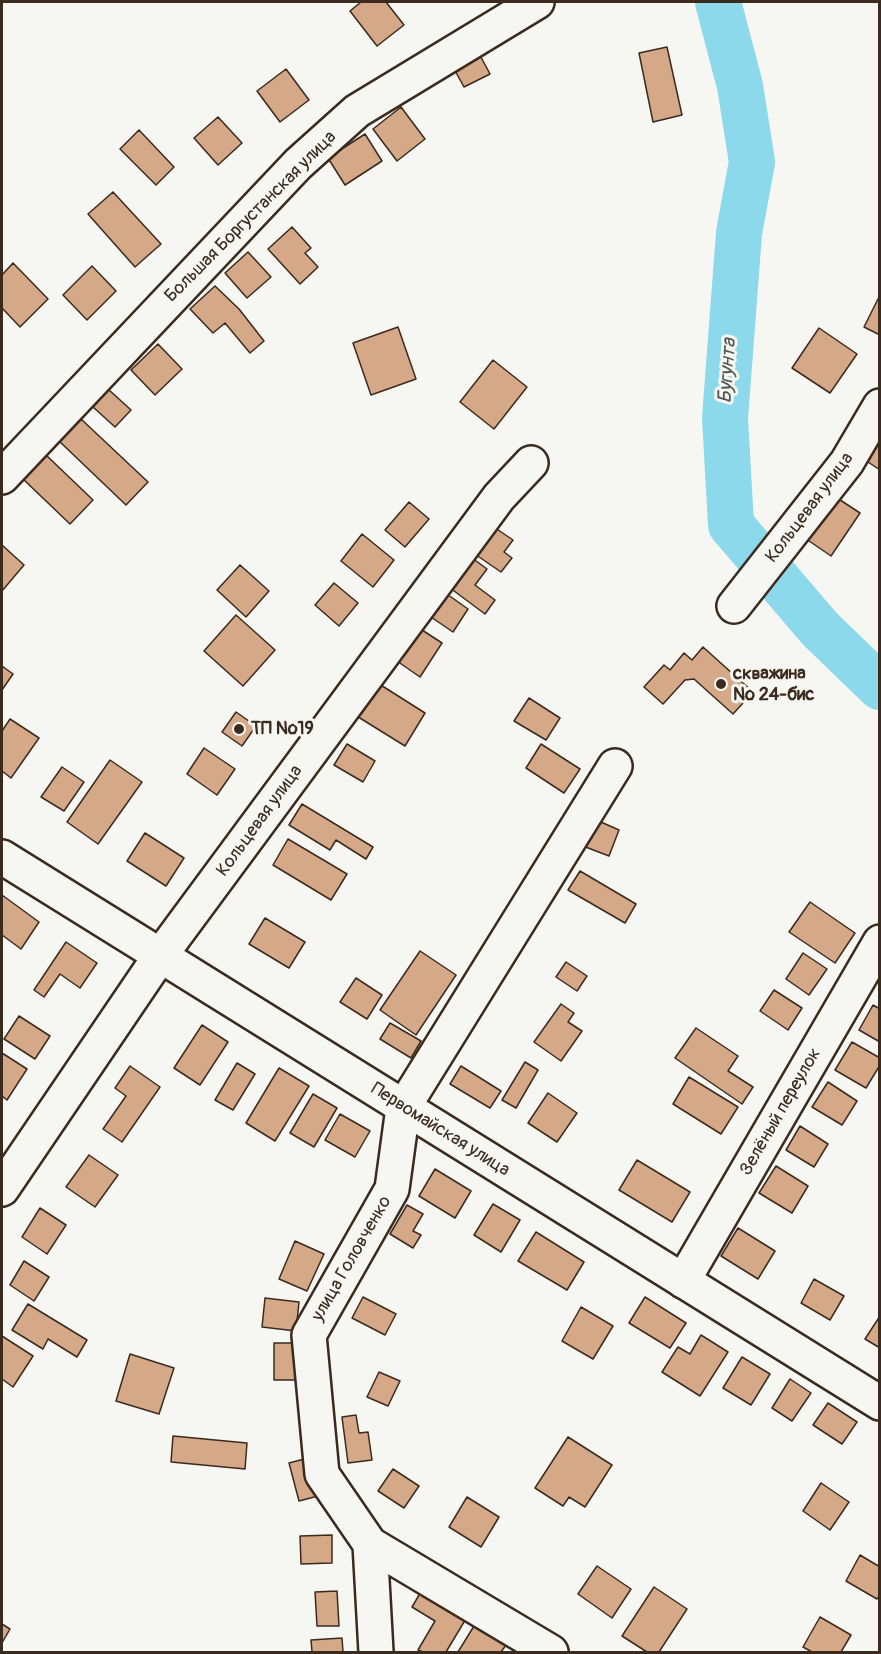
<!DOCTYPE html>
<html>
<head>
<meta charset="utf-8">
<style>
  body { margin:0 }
  #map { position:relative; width:881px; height:1654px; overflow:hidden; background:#f6f6f2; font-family:Pangolin,sans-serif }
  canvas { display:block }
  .frame { position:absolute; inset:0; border:3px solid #3b2a1e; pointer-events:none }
</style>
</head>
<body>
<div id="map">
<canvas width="881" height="1654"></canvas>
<div class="frame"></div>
</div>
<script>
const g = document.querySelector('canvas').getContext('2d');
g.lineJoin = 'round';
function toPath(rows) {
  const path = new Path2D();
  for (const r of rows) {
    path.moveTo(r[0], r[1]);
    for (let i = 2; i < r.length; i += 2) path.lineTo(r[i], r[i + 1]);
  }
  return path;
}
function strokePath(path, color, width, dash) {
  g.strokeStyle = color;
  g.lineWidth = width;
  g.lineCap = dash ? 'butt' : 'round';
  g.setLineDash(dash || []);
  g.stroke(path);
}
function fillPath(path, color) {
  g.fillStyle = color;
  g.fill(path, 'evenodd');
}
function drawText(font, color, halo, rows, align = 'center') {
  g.font = font + ' Pangolin,sans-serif';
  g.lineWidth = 6;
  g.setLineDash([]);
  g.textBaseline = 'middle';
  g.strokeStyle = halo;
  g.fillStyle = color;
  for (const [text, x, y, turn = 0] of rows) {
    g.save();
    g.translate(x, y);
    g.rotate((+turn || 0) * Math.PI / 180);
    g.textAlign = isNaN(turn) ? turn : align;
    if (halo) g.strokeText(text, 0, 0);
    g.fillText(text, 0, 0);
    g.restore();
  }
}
const river = toPath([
  [718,2,740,86,752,162,739,233,725,418,731,525,820,629,880,687]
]);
const building = toPath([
  [361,2,386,2,404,25,377,46,350,11,361,2],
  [474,44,490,74,464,87,448,58,474,44],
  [667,47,682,115,653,122,639,53,667,47],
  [286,69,309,100,280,122,257,91,286,69],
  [401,107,425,139,397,161,373,129,401,107],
  [218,117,242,143,218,165,194,138,218,117],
  [139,130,174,167,156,185,120,149,139,130],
  [365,134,382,161,345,185,328,158,365,134],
  [113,192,161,244,135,267,88,214,113,192],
  [292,227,311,248,305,253,318,267,300,284,268,249,292,227],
  [248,252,271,277,247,298,225,273,248,252],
  [13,263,48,299,20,327,2,308,2,275,13,263],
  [92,266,116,291,87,320,63,295,92,266],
  [215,286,239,309,264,341,250,353,225,323,213,333,190,309,215,286],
  [880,295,880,335,864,327,880,295],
  [398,327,416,379,371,395,353,343,398,327],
  [819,328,857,354,830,393,792,368,819,328],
  [158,344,182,369,155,395,131,370,158,344],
  [493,360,527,387,494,429,460,402,493,360],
  [108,389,131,410,115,427,93,407,108,389],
  [81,419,148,482,126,505,59,441,81,419],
  [880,432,880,470,856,454,880,432],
  [46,455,93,500,70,524,23,479,46,455],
  [828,492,860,513,831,556,799,534,828,492],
  [409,502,429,519,405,547,385,530,409,502],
  [485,521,513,540,504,552,512,558,501,572,466,548,485,521],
  [362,534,394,560,373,587,341,561,362,534],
  [2,545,24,565,2,591,2,545],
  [464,552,487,569,475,585,495,600,485,614,442,582,464,552],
  [240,565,269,591,246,617,217,590,240,565],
  [334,583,358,603,339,626,315,605,334,583],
  [444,592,468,609,453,632,428,615,444,592],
  [236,615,275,650,243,686,204,651,236,615],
  [416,626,442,643,420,677,394,659,416,626],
  [703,647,753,692,733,714,694,679,685,680,663,704,644,687,664,665,670,670,684,653,692,660,703,647],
  [2,666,13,674,2,690,2,666],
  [376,682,425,713,405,746,355,715,376,682],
  [529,698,560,718,546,740,514,721,529,698],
  [236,712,256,726,242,746,222,732,236,712],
  [10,719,39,738,11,778,2,771,2,731,10,719],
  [347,744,375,761,363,782,334,765,347,744],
  [541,744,580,769,564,793,526,768,541,744],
  [204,748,235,769,217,795,187,774,204,748],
  [110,760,142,782,98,844,67,822,110,760],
  [62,767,84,782,64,811,41,797,62,767],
  [302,804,373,847,366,859,336,840,330,850,289,825,302,804],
  [594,819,619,830,609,856,583,846,594,819],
  [145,833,184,858,166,886,127,861,145,833],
  [288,839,347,874,331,900,273,865,288,839],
  [580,871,636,904,625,923,568,890,580,871],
  [2,895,39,922,21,949,2,935,2,895],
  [810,902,855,933,835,963,789,932,810,902],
  [265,918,305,942,289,968,249,944,265,918],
  [66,942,97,963,80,988,60,974,44,997,34,990,66,942],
  [420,951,456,975,416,1035,380,1010,420,951],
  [803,953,827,969,809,995,786,979,803,953],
  [566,962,587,976,577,991,556,977,566,962],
  [356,978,382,995,367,1019,340,1002,356,978],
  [774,990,802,1008,788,1030,760,1011,774,990],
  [561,1004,574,1013,568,1022,582,1031,561,1061,534,1042,561,1004],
  [873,1005,880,1009,880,1042,859,1030,873,1005],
  [19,1016,50,1036,35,1059,4,1039,19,1016],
  [390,1023,421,1041,411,1058,380,1039,390,1023],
  [202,1025,228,1042,200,1085,174,1068,202,1025],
  [696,1028,738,1056,728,1071,753,1087,742,1104,675,1058,696,1028],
  [852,1042,880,1058,880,1065,866,1088,835,1070,852,1042],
  [2,1053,27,1069,7,1100,2,1096,2,1053],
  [525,1062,538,1070,516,1108,502,1100,525,1062],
  [237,1063,255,1074,233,1110,215,1100,237,1063],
  [130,1066,160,1087,122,1142,103,1129,126,1096,115,1088,130,1066],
  [461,1066,501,1091,490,1108,450,1084,461,1066],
  [279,1068,309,1086,275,1141,246,1123,279,1068],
  [689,1077,738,1107,721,1134,673,1104,689,1077],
  [828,1082,857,1101,842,1125,812,1107,828,1082],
  [548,1093,577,1113,557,1142,528,1123,548,1093],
  [313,1094,337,1108,314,1147,290,1133,313,1094],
  [340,1114,370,1131,355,1157,325,1140,340,1114],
  [800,1126,828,1144,814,1167,786,1150,800,1126],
  [89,1155,118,1175,95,1207,66,1187,89,1155],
  [637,1160,690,1192,672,1222,619,1190,637,1160],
  [776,1166,808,1186,792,1213,759,1193,776,1166],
  [435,1169,471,1191,455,1218,419,1196,435,1169],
  [493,1204,520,1220,501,1252,474,1235,493,1204],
  [407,1205,423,1214,413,1231,421,1235,413,1248,390,1234,407,1205],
  [40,1208,66,1225,47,1254,22,1237,40,1208],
  [738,1228,775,1251,758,1279,721,1256,738,1228],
  [536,1232,584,1262,567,1290,518,1261,536,1232],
  [295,1241,324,1254,307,1291,279,1279,295,1241],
  [24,1261,49,1277,34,1301,10,1285,24,1261],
  [814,1279,844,1296,830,1320,801,1303,814,1279],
  [363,1297,396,1314,385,1335,352,1318,363,1297],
  [645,1297,686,1323,670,1348,629,1323,645,1297],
  [265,1298,299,1302,296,1331,262,1327,265,1298],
  [28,1304,87,1340,77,1357,48,1339,43,1349,12,1330,28,1304],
  [581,1307,613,1326,593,1359,562,1341,581,1307],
  [880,1316,880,1348,865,1339,880,1316],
  [701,1335,728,1352,700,1396,662,1372,678,1347,690,1354,701,1335],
  [2,1336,33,1356,13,1387,2,1379,2,1336],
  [274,1343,301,1343,300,1380,274,1380,274,1343],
  [130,1354,174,1368,159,1414,116,1401,130,1354],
  [742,1357,770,1374,751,1405,723,1388,742,1357],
  [379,1372,400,1381,388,1406,367,1397,379,1372],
  [790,1379,811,1393,792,1421,772,1408,790,1379],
  [828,1403,857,1422,842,1444,813,1425,828,1403],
  [356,1415,359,1433,368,1432,372,1460,348,1463,342,1417,356,1415],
  [173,1436,247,1443,245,1469,171,1462,173,1436],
  [568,1437,612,1465,585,1507,569,1497,563,1506,535,1488,568,1437],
  [308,1458,318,1496,299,1501,289,1463,308,1458],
  [393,1469,419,1486,404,1508,378,1491,393,1469],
  [821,1483,849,1502,830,1530,803,1511,821,1483],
  [467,1497,499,1517,481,1547,449,1527,467,1497],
  [332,1535,332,1563,301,1564,300,1536,332,1535],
  [860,1555,880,1567,880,1595,877,1599,846,1581,860,1555],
  [597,1566,631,1589,612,1618,578,1594,597,1566],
  [654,1587,687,1609,659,1652,647,1652,622,1636,654,1587],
  [422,1590,467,1617,446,1652,423,1652,418,1650,435,1621,412,1607,422,1590],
  [337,1591,339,1626,317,1626,315,1592,337,1591],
  [820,1617,851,1635,841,1652,812,1652,803,1647,820,1617],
  [2,1624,10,1629,2,1643,2,1624],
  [474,1626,506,1645,501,1652,458,1652,474,1626],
  [342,1638,343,1652,312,1652,311,1640,342,1638]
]);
const minor = toPath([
  [2,477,298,164,357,111,537,2],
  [734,606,847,462,880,406],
  [2,1189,160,956,499,497,531,463],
  [683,1281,880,942],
  [370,1544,551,1652],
  [376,1652,370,1544,322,1474,309,1335,392,1189,403,1108,615,766]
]);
const major = toPath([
  [2,857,880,1403]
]);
const markers = [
  [721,684,6,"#3b2a1e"],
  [239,729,6,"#3b2a1e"]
];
const streetNames = [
  ["Большая Боргустанская улица",251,217,-45],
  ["Кольцевая улица",810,508,-53],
  ["Кольцевая улица",260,821,-54],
  ["Зелёный переулок",781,1112,-60],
  ["Первомайская улица",440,1130,32],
  ["улица Головченко",352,1259,-60]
];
const poiNames = [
  ["скважина",733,674],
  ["№ 24-бис",733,695],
  ["ТП №19",251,729]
];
const waterNames = [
  ["Бугунта",728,371,-86]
];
strokePath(river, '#8cd9eb', 46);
fillPath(building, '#d5a887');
strokePath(building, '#3b2a1e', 1.5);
strokePath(minor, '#3b2a1e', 38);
strokePath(major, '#3b2a1e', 38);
strokePath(minor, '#f6f6f2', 33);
strokePath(major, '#f6f6f2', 33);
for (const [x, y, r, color] of markers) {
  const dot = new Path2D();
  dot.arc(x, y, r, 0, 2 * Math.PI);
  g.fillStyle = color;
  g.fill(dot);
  strokePath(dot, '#f6f6f2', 2);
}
drawText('18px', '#3b2a1e', '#f6f6f2', streetNames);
drawText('bold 18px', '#3b2a1e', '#f6f6f2', poiNames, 'left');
drawText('italic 20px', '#4f5651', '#f6f6f2', waterNames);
</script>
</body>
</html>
